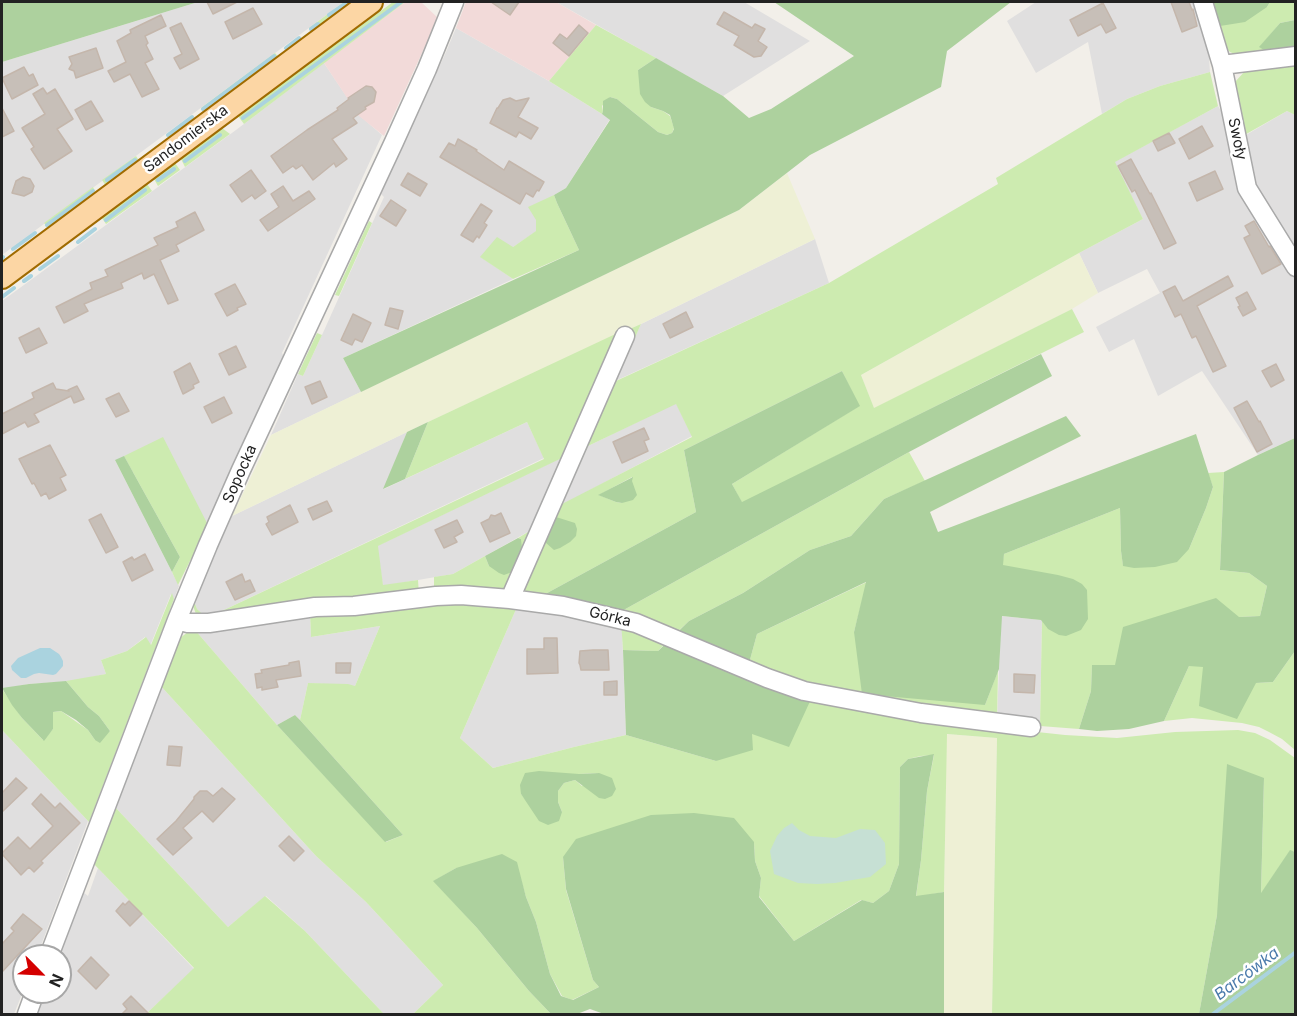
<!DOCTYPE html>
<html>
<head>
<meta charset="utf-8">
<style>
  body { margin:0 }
  #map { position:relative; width:1297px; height:1016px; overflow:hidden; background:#f2efe9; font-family:Inter,sans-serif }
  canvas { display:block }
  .frame { position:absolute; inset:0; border:3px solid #222; pointer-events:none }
  .north { position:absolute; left:12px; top:944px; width:60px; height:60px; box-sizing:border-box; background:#fff; border:2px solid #a7a7a7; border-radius:50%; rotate:114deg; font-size:16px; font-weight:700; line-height:24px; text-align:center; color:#222 }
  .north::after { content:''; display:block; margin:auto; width:21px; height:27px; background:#d40000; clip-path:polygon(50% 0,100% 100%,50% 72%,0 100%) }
</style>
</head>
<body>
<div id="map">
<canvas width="1297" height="1016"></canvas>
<div class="frame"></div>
<div class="north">N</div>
</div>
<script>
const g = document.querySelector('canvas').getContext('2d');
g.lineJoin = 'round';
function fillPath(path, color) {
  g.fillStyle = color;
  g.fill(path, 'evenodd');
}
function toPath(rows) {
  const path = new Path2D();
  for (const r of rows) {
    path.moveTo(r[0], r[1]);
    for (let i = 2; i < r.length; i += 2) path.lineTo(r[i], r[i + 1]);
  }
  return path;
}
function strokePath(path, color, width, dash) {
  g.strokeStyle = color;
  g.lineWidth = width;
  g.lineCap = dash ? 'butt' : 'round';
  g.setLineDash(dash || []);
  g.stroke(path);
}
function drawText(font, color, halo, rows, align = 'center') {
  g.font = font + ' Inter,sans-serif';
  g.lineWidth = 5;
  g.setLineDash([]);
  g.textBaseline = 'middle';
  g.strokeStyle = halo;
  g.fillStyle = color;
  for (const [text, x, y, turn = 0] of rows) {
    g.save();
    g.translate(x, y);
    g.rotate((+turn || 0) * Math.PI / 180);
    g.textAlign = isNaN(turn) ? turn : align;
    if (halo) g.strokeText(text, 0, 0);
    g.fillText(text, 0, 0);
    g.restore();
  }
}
const residential = toPath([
  [198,2,344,2,2,255,2,62],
  [556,2,744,2,810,41,723,96],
  [1036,2,1205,2,1210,72,1160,86,1127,99,1102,114,1088,42,1036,73,1007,21],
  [456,28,549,81,610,119,566,188,554,195,536,220,537,231,513,247,481,257,513,279,343,358,361,392,271,435,298,374,303,376,322,335,384,197,381,194,446,52],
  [324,63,359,115,382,135,282,353,284,357,208,523,115,460,179,586,174,599,171,594,150,646,145,637,127,651,101,660,106,674,73,681,29,684,2,689,2,301,236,130],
  [1218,106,1239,139,1287,111,1295,115,1295,438,1258,455,1202,371,1158,396,1134,339,1109,352,1096,327,1160,293,1147,269,1098,293,1079,253,1143,219,1114,162],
  [815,239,829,283,615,381,641,324],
  [676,403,692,436,562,505,588,446],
  [527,422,544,458,207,618,197,609,194,601,232,516,407,432,384,489],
  [565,456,533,529,453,574,383,586,377,546],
  [517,607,622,627,626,735,574,747,493,768,460,738],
  [310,612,311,637,380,626,355,686,308,683,300,720,295,715,277,725,195,630],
  [1001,616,1042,620,1040,726,997,721],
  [159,684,316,856,366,902,443,985,413,1014,384,1014,305,931,266,896,228,927,115,807],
  [2,730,88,821,37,956,24,956,24,989,14,1014,2,1014],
  [98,868,194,969,146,1014,35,1014,44,992,60,992,60,956,57,956,82,891,88,896]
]);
const commercial = toPath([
  [405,2,421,2,437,17,427,42,384,136,359,116,324,63],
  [466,2,556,2,596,25,549,81,456,28]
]);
const farmland = toPath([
  [787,173,815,239,641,324,428,422,232,516,271,435,739,210],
  [1079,253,1098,293,1072,309,874,409,861,375],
  [946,734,997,738,992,1014,944,1014,944,892]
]);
const grass = toPath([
  [344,2,354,2,312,32,309,28],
  [393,2,405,2,244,124,238,116],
  [1270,2,1295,2,1295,20,1280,23,1260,47,1272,55,1242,57,1230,52,1223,45,1211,7,1267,7],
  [596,25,656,58,638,70,651,107,663,111,670,116,674,128,672,133,667,135,658,132,617,99,610,97,602,106,603,111,602,114,549,81],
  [275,53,279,58,205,113,201,108],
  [1295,62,1295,115,1287,111,1241,137,1231,89,1235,82,1245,71],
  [1210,72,1218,106,1115,162,1143,219,1079,253,861,375,874,408,1072,309,1084,332,742,503,732,484,859,406,842,371,684,450,696,512,538,598,518,595,609,384,632,328,641,324,616,381,829,283,998,184,996,178,1127,99,1160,86],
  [676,404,692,437,562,504,588,446],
  [632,477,632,481,622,503,616,502,599,495],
  [222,128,230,134,185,167,181,159],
  [136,156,140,162,106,186,102,180],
  [175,163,180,170,158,186,154,179],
  [147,184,152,191,106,224,102,218],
  [93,187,96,193,49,229,44,223],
  [554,195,557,203,579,250,513,279,480,257,497,237,513,247,536,231,536,220,528,207],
  [369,221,372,223,339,296,335,295],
  [624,330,542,517,539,516,564,457,378,546,383,585,418,580,419,595,316,604,208,620,197,618,195,616,196,614,193,606,194,601,197,609,207,618,544,459,527,422,405,479,428,422],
  [317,333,322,335,303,376,298,374],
  [163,437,207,523,222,489,224,486,225,487,194,559,191,559,178,585,172,572,180,557,124,456],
  [909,452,925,481,884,499,851,536,810,550,743,593,689,621,675,634,620,612],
  [1224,472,1220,570,1249,573,1267,586,1260,616,1239,617,1115,665,1092,666,1091,691,1079,729,1040,726,1042,620,1048,629,1002,565,1004,554,1120,508,1121,551,1123,565,1189,549,1206,508,1213,487,1208,473],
  [533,529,507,593,434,594,434,577,453,574,485,556,489,566,521,539,518,538],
  [867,582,854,632,985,705,998,671,997,721,825,691,748,667,757,634],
  [172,593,174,599,89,822,2,730,2,689,22,718,43,740,53,729,53,712,61,711,88,730,95,740,110,731,99,716,88,707,66,681,106,674,101,660,127,651,146,637,151,645],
  [444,599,518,604,603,623,517,607,460,738,493,768,574,747,626,735,716,761,752,734,812,697,963,724,1065,735,1117,738,1175,732,1238,730,1255,733,1270,740,1295,758,1295,852,1290,851,1261,894,1264,778,1217,915,1199,1014,992,1014,997,738,947,734,944,892,916,897,921,860,927,791,934,755,921,756,908,759,900,767,899,864,889,891,873,903,861,900,794,941,759,896,761,878,755,861,754,842,563,857,566,890,593,980,599,987,572,1000,562,996,550,974,536,922,526,897,521,880,456,868,434,881,477,928,529,991,551,1014,413,1014,443,985,366,902,316,856,159,684,180,638,188,632,195,630,277,725,386,842,403,835,300,720,308,683,348,684,355,686,380,626,311,637,310,612],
  [599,773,582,786,575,780,564,783,558,791,558,802,562,812,526,800,521,794,579,774],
  [621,621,669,639,658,651,623,650],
  [1295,651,1295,750,1282,739,1269,732,1259,727,1242,723,1192,718,1164,721,1189,666,1203,666,1256,683,1273,682],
  [115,807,228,927,265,896,305,931,384,1014,146,1014,194,968,93,863]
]);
const forest = toPath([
  [2,2,198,2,2,62],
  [774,2,1011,2,947,51,941,87,810,155,739,210,361,392,343,358,579,250,557,203,554,195,566,188,610,120,602,114,603,111,603,101,610,97,617,99,658,132,667,135,672,133,674,129,670,115,663,111,651,107,645,102,640,94,638,70,656,58,723,96,749,118,771,109,854,56],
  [1210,2,1270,2,1267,7,1245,22,1220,26,1211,7],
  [1295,20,1295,51,1272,55,1259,47,1280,23],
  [1041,354,1052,376,909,452,620,612,538,598,696,512,684,450,842,371,860,406,732,484,742,502],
  [1066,416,1081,436,930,512,938,532,1196,434,1213,487,1206,508,1189,549,1177,562,1155,567,1134,568,1123,566,1121,551,1120,508,1004,554,1003,565,1058,575,1073,579,1082,584,1087,590,1088,619,1081,630,1066,636,1059,635,1048,629,1041,620,1002,616,999,669,985,705,862,694,854,632,866,582,757,634,748,667,812,697,789,747,752,734,753,750,716,761,626,735,623,650,658,651,689,621,743,593,810,550,851,536,884,499],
  [428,422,405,479,383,489,407,432],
  [1295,438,1295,651,1273,682,1256,683,1237,719,1199,706,1203,667,1189,666,1164,721,1129,729,1097,731,1079,729,1091,691,1092,665,1115,665,1123,627,1216,598,1239,617,1260,616,1267,586,1249,573,1220,570,1224,472,1258,455],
  [124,456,180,557,172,572,115,460],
  [633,477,632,481,637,495,633,500,622,503,616,502,598,495],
  [556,517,575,523,577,529,576,536,570,542,560,548,554,550,545,542],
  [518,538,521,539,522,548,512,572,504,575,499,573,489,566,485,556],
  [66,681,88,707,99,716,110,731,100,743,95,740,88,730,76,720,61,711,53,712,53,729,44,741,22,718,12,705,2,688,29,684],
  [295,715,300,720,403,835,385,842,277,725],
  [934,754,927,791,921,860,916,896,944,892,944,1014,604,1014,590,1009,577,1014,551,1014,529,991,477,928,433,881,456,868,502,854,517,862,526,897,536,922,550,974,561,996,573,1000,599,987,593,980,566,889,563,857,576,839,651,815,694,813,734,818,754,842,755,861,761,878,759,897,794,941,862,900,873,903,889,891,899,864,900,767,908,759],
  [1227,764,1264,778,1261,893,1290,850,1295,852,1295,1014,1199,1014,1217,915],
  [539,771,579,774,599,773,612,778,616,789,612,796,605,799,599,798,575,780,564,783,558,791,558,802,562,812,559,821,548,825,539,821,521,794,520,785,525,773]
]);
const wetland = toPath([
  [792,823,799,830,810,836,836,838,860,829,875,830,885,843,886,864,870,877,835,883,817,884,798,883,774,874,770,851,777,836,784,828]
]);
const water = toPath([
  [40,648,50,648,59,654,61,657,63,661,63,666,56,674,53,675,39,673,34,674,26,678,21,678,12,670,11,666,18,658]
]);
const stream = toPath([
  [329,15,348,2],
  [311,29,318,24],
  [286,48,299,38],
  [203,109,274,56],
  [243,118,401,2],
  [168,135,192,117],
  [185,161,220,135],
  [107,180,135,160],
  [158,180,174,169],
  [106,220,145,190],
  [47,225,93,191],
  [78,242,95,229],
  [13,249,35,233],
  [2,259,3,257],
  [40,269,58,256],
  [24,281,31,276],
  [2,297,14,288],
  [1213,1014,1296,952]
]);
const building = toPath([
  [207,2,237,2,213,14,207,2],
  [491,2,519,2,510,15,491,2],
  [1171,2,1189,2,1192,10,1193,9,1197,26,1182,32,1171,2],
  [1103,3,1116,28,1106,33,1101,24,1078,36,1070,20,1103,3],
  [253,8,262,24,233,39,225,22,253,8],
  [724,12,752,28,755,24,765,29,758,41,767,47,761,56,754,57,734,45,739,36,717,24,724,12],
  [161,15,166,26,145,36,148,43,146,45,153,59,145,63,159,89,142,97,130,74,114,82,108,71,126,62,117,41,131,33,130,30,161,15],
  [181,23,199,59,180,69,174,58,182,54,170,28,181,23],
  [579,25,588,33,569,56,553,43,560,34,567,39,579,25],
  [96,48,103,68,76,78,74,71,69,69,72,64,69,57,96,48],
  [24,67,29,76,33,74,38,85,12,99,2,78,24,67],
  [366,86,372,87,376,92,374,102,365,107,366,109,353,118,357,123,332,139,347,159,336,167,334,163,313,180,302,165,296,169,293,166,283,173,271,156,307,130,338,110,337,108,349,99,348,98,366,86],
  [43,88,47,94,55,89,73,119,57,129,72,151,44,169,31,149,34,147,22,128,45,114,33,94,43,88],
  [510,98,516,101,529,98,518,117,538,128,531,139,519,132,516,137,490,123,497,108,498,108,503,100,510,98],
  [91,101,103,121,86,130,75,110,91,101],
  [2,108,14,131,2,137,2,108],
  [1202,126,1213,146,1189,159,1179,139,1202,126],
  [1169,133,1175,143,1158,151,1153,141,1169,133],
  [458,139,477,150,476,151,504,170,509,161,544,182,539,191,537,190,533,197,526,193,520,204,440,157,449,143,455,146,458,139],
  [1131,159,1150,194,1151,193,1176,243,1164,249,1135,190,1132,192,1118,166,1131,159],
  [251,170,266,191,255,199,252,195,242,202,230,185,251,170],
  [1215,171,1223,189,1197,201,1189,183,1215,171],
  [408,173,427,184,420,196,401,185,408,173],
  [23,177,30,179,34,186,32,192,24,196,12,193,16,181,23,177],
  [283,186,293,201,309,191,315,199,268,231,260,220,279,207,271,194,283,186],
  [391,200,406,210,396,226,380,216,391,200],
  [481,204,492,211,484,223,487,225,479,238,477,236,473,242,461,235,481,204],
  [195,212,204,230,176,245,179,251,160,260,178,300,168,304,154,274,144,279,142,273,121,283,123,288,84,304,88,311,64,323,56,307,92,289,90,283,108,276,105,270,158,245,154,238,178,227,176,222,195,212],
  [1254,221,1269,247,1270,246,1281,264,1262,274,1244,238,1250,235,1245,226,1254,221],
  [1228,276,1233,286,1197,306,1226,366,1213,372,1196,336,1192,338,1181,314,1175,317,1163,292,1175,286,1183,301,1228,276],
  [235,284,246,304,237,308,238,310,227,316,215,294,235,284],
  [1247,292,1256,309,1243,316,1238,307,1240,306,1236,298,1247,292],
  [390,308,403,311,398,329,385,325,390,308],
  [686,312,693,327,670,338,663,324,686,312],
  [353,314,371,323,362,342,355,339,352,345,341,340,353,314],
  [39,328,47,343,26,353,19,338,39,328],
  [236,346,246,367,229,375,219,354,236,346],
  [190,363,199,382,193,385,194,388,183,394,174,372,190,363],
  [1276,364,1284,380,1271,387,1262,371,1276,364],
  [320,381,327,397,312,404,305,387,320,381],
  [53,383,56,389,69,391,68,390,77,386,84,399,74,403,71,396,34,414,39,422,28,427,25,422,2,434,2,414,34,398,32,393,53,383],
  [119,393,129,411,116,417,106,399,119,393],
  [224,397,232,413,212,423,204,407,224,397],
  [1247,401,1259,422,1260,421,1272,444,1257,452,1234,408,1247,401],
  [644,428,649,439,644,441,648,451,622,463,613,442,644,428],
  [50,445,66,475,60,478,66,490,49,499,46,493,41,496,34,483,32,484,19,459,50,445],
  [327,501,332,511,313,520,308,509,327,501],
  [290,505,298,522,272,535,266,524,269,522,267,517,290,505],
  [501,513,510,533,490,542,481,523,489,519,491,515,495,516,501,513],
  [101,514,118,547,106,553,89,520,101,514],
  [457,520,463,532,454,537,457,542,444,548,435,530,457,520],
  [145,554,153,570,132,581,123,562,132,557,134,560,145,554],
  [242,574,245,582,250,580,255,591,235,600,226,582,242,574],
  [544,638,557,638,558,673,527,674,527,649,544,649,544,638],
  [593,650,608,650,609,670,581,670,580,665,579,663,580,651,593,650],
  [299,661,301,676,276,680,278,687,262,690,262,687,257,688,255,674,262,673,261,670,289,665,289,663,299,661],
  [336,663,351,663,350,673,336,673,336,663],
  [1014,674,1035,675,1034,693,1014,692,1014,674],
  [617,681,617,695,604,695,604,682,617,681],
  [169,746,182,747,180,766,167,765,169,746],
  [16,778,27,788,2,812,2,793,16,778],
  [222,788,235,799,213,822,202,811,183,828,192,838,173,855,157,839,176,821,194,799,194,797,200,791,207,791,213,796,222,788],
  [41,794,55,808,60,803,80,823,41,861,43,863,34,872,29,867,21,875,2,854,2,853,18,837,30,849,53,826,32,804,41,794],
  [289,836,304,851,294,861,279,846,289,836],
  [129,901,142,914,130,926,116,911,123,903,125,905,129,901],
  [23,914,42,929,2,972,2,944,14,931,11,928,23,914],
  [91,957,109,975,96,989,78,971,91,957],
  [131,996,149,1014,122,1014,127,1009,123,1004,131,996]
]);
const minor = toPath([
  [1203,2,1222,65,1247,188,1296,267],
  [1222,65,1296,56],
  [510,599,625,336],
  [177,620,188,623,209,623,315,607,354,606,436,596,461,595,510,599,563,606,636,623,767,678,804,691,921,713,1031,727],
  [49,956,177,620,208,545,241,470,394,142,427,69,454,2],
  [27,1014,35,992]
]);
const major = toPath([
  [2,277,371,2]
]);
const streetNames = [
  ["Sandomierska",186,139,-37],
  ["Swoły",1237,139,78],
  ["Sopocka",240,474,-66],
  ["Górka",610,617,14]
];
const waterNames = [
  ["Barcówka",1247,974,-37]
];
fillPath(residential, '#e0dfdf');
fillPath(commercial, '#f2dad9');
fillPath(farmland, '#eef0d5');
fillPath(grass, '#cdebb0');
fillPath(forest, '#add19e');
fillPath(wetland, '#c6e0d4');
fillPath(water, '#aad3df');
strokePath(stream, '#aad3df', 4);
fillPath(building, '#c7bfb8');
strokePath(building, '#c4b6ab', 1.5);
strokePath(minor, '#a9a9a9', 21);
strokePath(major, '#a06b00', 26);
strokePath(minor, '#fff', 18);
strokePath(major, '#fcd6a4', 22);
drawText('15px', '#222', '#fff', streetNames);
drawText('italic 16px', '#4a7aab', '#fff', waterNames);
</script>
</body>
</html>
